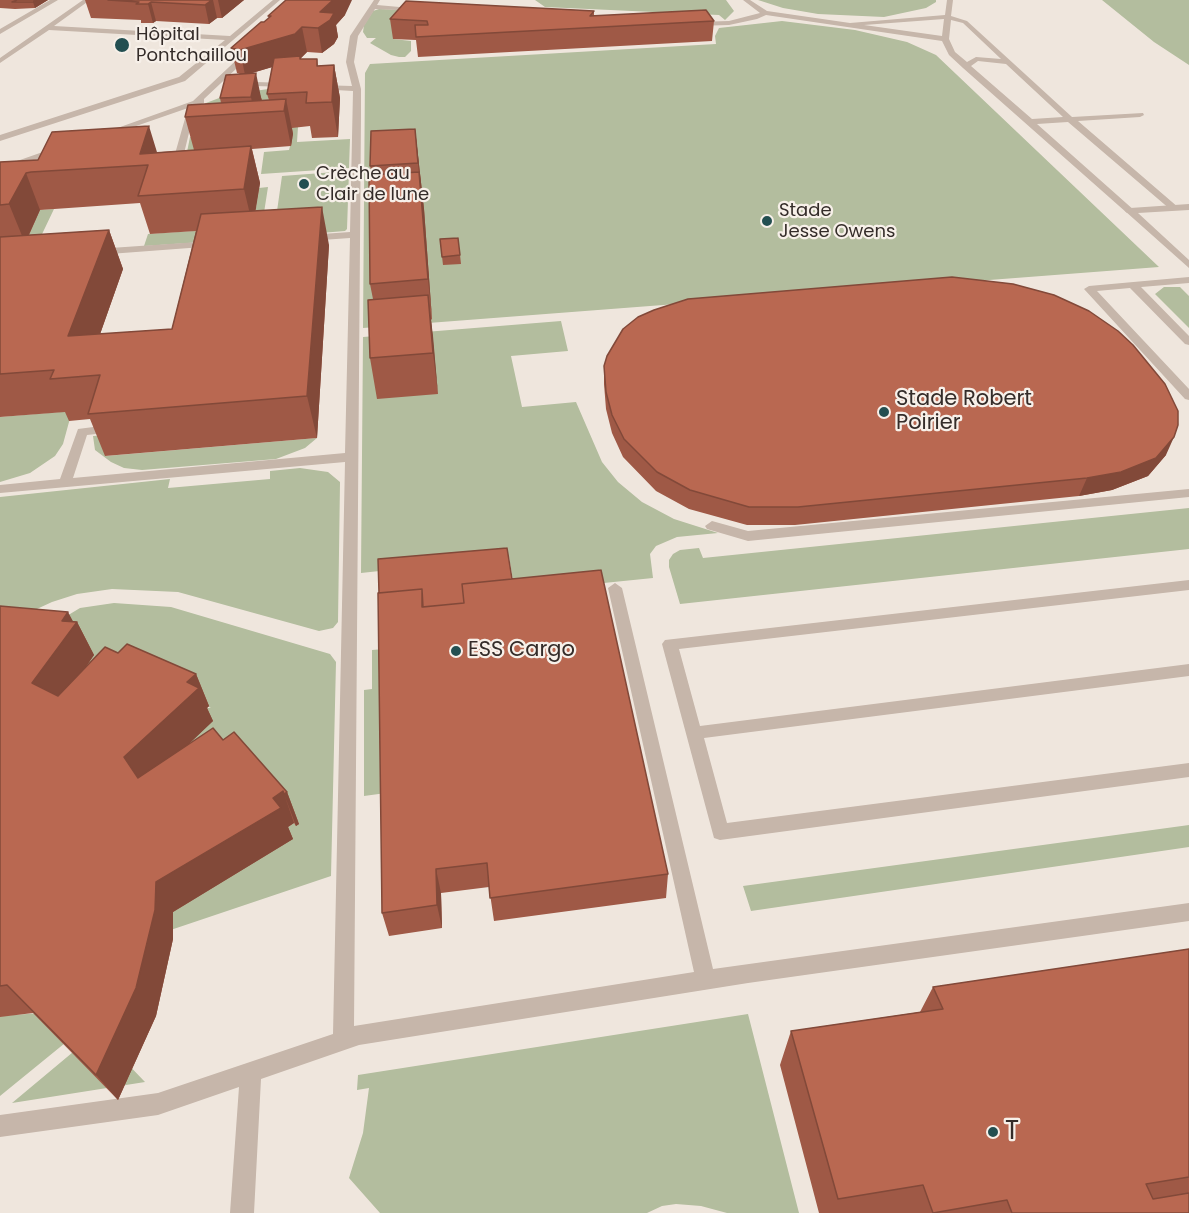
<!DOCTYPE html>
<html>
<head>
<meta charset="utf-8">
<style>
  body { margin:0 }
  canvas { display:block; background:#efe6dd }
</style>
</head>
<body>
<canvas width="1189" height="1213"></canvas>
<script>
const g = document.querySelector('canvas').getContext('2d');
g.lineJoin = 'round';
function fillPath(path, color) {
  g.fillStyle = color;
  g.fill(path, 'evenodd');
}
function toPath(rows) {
  const path = new Path2D();
  for (const r of rows) {
    path.moveTo(r[0], r[1]);
    for (let i = 2; i < r.length; i += 2) path.lineTo(r[i], r[i + 1]);
  }
  return path;
}
function strokePath(path, color, width, dash) {
  g.strokeStyle = color;
  g.lineWidth = width;
  g.lineCap = dash ? 'butt' : 'round';
  g.setLineDash(dash || []);
  g.stroke(path);
}
function drawText(font, color, halo, rows, align = 'center') {
  g.font = font + ' Poppins,sans-serif';
  g.lineWidth = 4.5;
  g.setLineDash([]);
  g.textBaseline = 'middle';
  g.strokeStyle = halo;
  g.fillStyle = color;
  for (const [text, x, y, turn = 0] of rows) {
    g.save();
    g.translate(x, y);
    g.rotate((+turn || 0) * Math.PI / 180);
    g.textAlign = isNaN(turn) ? turn : align;
    if (halo) g.strokeText(text, 0, 0);
    g.fillText(text, 0, 0);
    g.restore();
  }
}
const green = toPath([
  [535,0,726,0,734,11,725,20,719,15,545,7],
  [758,0,936,0,936,2,926,8,884,17,818,14,783,8],
  [1102,0,1189,0,1189,65,1154,42],
  [379,9,508,14,408,20,393,39,411,41,411,51,405,57,399,57,391,55,370,43,376,38,367,38,363,32,364,25,373,11],
  [782,21,855,30,907,42,936,55,1159,267,363,328,365,73,370,64,716,44,715,36,719,28],
  [275,88,275,128,298,127,297,142,350,139,349,168,261,174,264,152,289,150,293,135,194,152,186,157,190,137,214,137,200,107,206,103,227,95],
  [349,171,347,229,345,231,284,236,274,232,282,176],
  [268,187,261,232,247,239,144,246,148,234,253,227,259,188],
  [54,209,33,253,25,242,40,210],
  [1164,287,1180,287,1189,296,1189,328,1155,294],
  [561,321,568,351,511,356,522,407,576,402,602,462,618,482,642,502,674,519,718,533,677,537,656,546,650,554,653,578,515,592,509,557,361,573,363,337],
  [72,411,63,444,55,456,30,473,0,482,0,417],
  [111,435,106,456,317,438,305,448,276,459,142,470,124,468,111,462,95,450,93,436],
  [300,468,328,472,340,482,338,622,333,628,319,631,178,592,112,589,77,594,52,602,0,626,0,497,170,479,168,488,270,479,270,471],
  [1189,508,1189,549,680,604,669,567,669,560,673,554,680,550,699,548,703,558],
  [114,603,171,607,330,654,336,662,331,876,129,944,153,924,203,893,285,829,294,823,296,825,299,823,246,762,133,825,207,708,211,708,140,676,32,742,60,620,80,608],
  [384,649,386,793,364,796,364,690,372,689,372,650],
  [1189,825,1189,847,751,911,743,886],
  [108,1008,0,1096,0,1016],
  [748,1014,799,1213,727,1213,701,1206,676,1204,662,1206,647,1213,380,1213,349,1178,363,1133,369,1088,357,1090,358,1075],
  [97,1032,145,1082,12,1103]
]);
const lane = toPath([
  [50,0,58,0,0,34,0,29,50,0],
  [83,0,90,0,54,26,230,36,273,0,280,0,185,81,0,141,0,135,179,77,225,40,49,30,0,63,0,58,83,0],
  [374,0,380,0,377,5,422,9,419,11,375,9,358,36,354,62,361,89,361,113,354,1026,694,972,608,588,615,583,622,588,713,969,1189,903,1189,921,748,983,359,1045,261,1079,254,1213,230,1213,239,1087,158,1115,0,1137,0,1115,158,1093,333,1034,345,462,0,493,0,485,60,479,78,429,101,426,107,430,105,433,87,435,73,478,345,453,350,238,308,241,303,238,308,235,350,232,353,91,318,89,314,87,318,85,352,86,346,62,350,36,374,0],
  [743,0,750,0,767,11,850,23,945,15,947,0,953,0,951,16,967,21,1072,117,1143,113,1144,115,1140,117,1078,121,1179,208,1171,210,1068,122,1037,124,1135,211,1127,213,963,68,949,55,942,41,766,15,757,19,729,25,695,26,692,24,695,22,729,21,760,13,743,0],
  [944,19,942,36,864,25,944,19],
  [951,20,963,23,1001,59,976,57,967,62,955,52,949,39,951,20],
  [978,61,1006,64,1063,117,1032,119,971,66,978,61],
  [246,51,253,53,204,99,204,103,199,105,194,112,180,170,171,168,188,108,116,133,109,131,193,101,246,51],
  [255,82,288,83,292,85,288,87,255,86,238,91,234,89,255,82],
  [212,241,217,244,216,246,96,255,91,252,96,249,212,241],
  [1189,277,1189,283,1141,287,1189,336,1189,345,1185,344,1130,288,1097,291,1189,389,1189,400,1185,399,1084,289,1089,286,1189,277],
  [1189,489,1189,497,748,541,707,529,705,526,712,521,748,531,1189,489],
  [1189,580,1189,590,679,649,700,726,1189,664,1189,676,704,738,727,823,1189,763,1189,777,720,840,714,838,662,644,665,640,1189,580]
]);
const street = toPath([
  [57,147,61,150,60,152,0,173,0,167,57,147],
  [1189,204,1189,210,1138,213,1189,260,1189,268,1125,211,1130,208,1189,204]
]);
const wall = toPath([
  [0,0,48,0,35,8,15,9,0,8],
  [85,0,244,0,222,18,217,18,209,24,156,21,153,23,141,23,141,20,91,18],
  [594,11,594,16,714,21,712,41,418,57,416,40,393,39,390,19],
  [345,15,336,25,338,37,334,44,322,53,307,52,301,58,301,59,317,59,318,66,334,65,340,98,338,137,312,138,310,126,292,128,293,134,291,146,252,149,260,183,255,211,329,245,317,438,105,456,90,419,69,421,65,412,0,417,0,162,194,150,185,117,221,103,220,98,240,74,237,73,231,48,264,22,269,18,268,16],
  [272,67,267,94,269,100,262,100,252,73],
  [140,203,150,234,196,231,172,329,100,334,123,269,109,230,29,235,40,210],
  [415,129,424,209,432,319,431,320,438,394,377,399,370,358,373,299,370,284,372,174,370,166],
  [440,239,460,255,461,264,443,265],
  [604,366,1166,455,1148,476,1112,490,1079,496,795,525,747,525,689,509,656,491,623,457,612,433,606,409,604,384],
  [512,579,668,874,666,898,494,921,489,887,441,893,442,928,389,936,382,913],
  [0,606,77,622,94,655,85,668,118,653,196,674,209,706,207,708,213,721,187,745,223,740,287,792,299,824,296,826,294,823,288,827,293,839,173,912,173,939,156,1016,118,1100,33,1013,0,1017],
  [1189,949,1189,1213,819,1213,780,1065,791,1031,920,1012,933,987]
]);
const shadedWall = toPath([
  [36,0,48,0,35,8,33,2],
  [212,0,213,0,217,18,209,24,205,5],
  [218,0,244,0,222,18],
  [333,0,352,0,345,15,336,25,338,37,334,44,322,53,318,28,320,12],
  [151,2,156,21,153,23,148,4],
  [302,27,307,52,301,58,307,90,306,93,300,59,245,75,240,50],
  [334,65,340,98,338,137,332,102],
  [256,73,263,107,254,113,251,97],
  [286,99,293,134,291,146,284,111],
  [149,126,160,162,148,165,140,154],
  [415,129,424,209,432,319,428,279,420,186],
  [251,146,260,183,253,227,244,189],
  [26,173,40,210,25,243,9,204],
  [322,207,329,245,317,438,307,396],
  [109,230,123,269,85,377,68,336],
  [428,295,433,336,438,394,433,353],
  [1174,437,1166,455,1148,476,1112,490,1079,496,1087,478],
  [68,612,75,625,77,622,94,655,52,716,32,683,62,621],
  [196,674,209,706,207,708,213,721,142,789,124,757,187,682],
  [283,791,294,823,288,827,293,839,173,912,173,939,156,1016,118,1100,96,1075,156,882],
  [287,792,299,824,296,826,284,794],
  [436,869,441,893,442,928,437,905]
]);
const building = toPath([
  [17,0,36,0,33,2,12,2,17,0],
  [108,0,212,0,205,5,151,2,148,4,136,4,139,2,108,0],
  [286,0,333,0,320,12,334,13,330,20,318,28,302,27,295,34,240,50,231,48,261,22,264,22,271,16,268,16,286,0],
  [406,1,594,11,590,16,706,10,714,21,416,37,415,25,428,25,427,21,390,19,406,1],
  [300,56,300,59,317,59,317,66,334,65,332,102,306,103,307,92,267,94,274,58,300,56],
  [256,73,251,97,220,98,226,75,256,73],
  [286,99,284,111,185,117,188,105,286,99],
  [149,126,140,154,251,146,244,189,138,196,148,165,31,172,26,173,9,204,0,205,0,162,38,160,52,132,149,126],
  [415,129,418,163,370,166,371,131,415,129],
  [419,172,428,279,370,284,369,175,419,172],
  [322,207,307,396,88,414,100,375,50,379,54,370,0,374,0,237,109,230,68,336,172,329,201,214,322,207],
  [458,238,460,255,442,257,440,239,458,238],
  [952,277,1013,284,1054,295,1089,311,1118,331,1133,345,1165,384,1178,411,1178,425,1174,437,1156,458,1121,472,1087,478,798,507,749,507,690,490,657,472,624,439,612,415,606,392,604,366,607,356,623,329,638,317,654,310,688,299,952,277],
  [428,295,433,353,370,358,368,300,428,295],
  [507,548,512,579,462,584,464,603,423,607,422,589,379,593,378,559,507,548],
  [601,570,668,874,490,898,487,863,436,869,437,905,382,913,378,593,422,589,422,607,464,603,462,584,601,570],
  [0,606,68,612,62,621,77,622,32,683,58,696,105,647,118,653,127,644,196,674,187,682,199,688,124,757,138,778,213,728,223,740,234,732,287,792,284,794,283,791,273,798,281,808,156,882,155,910,136,988,96,1075,7,985,0,986,0,606],
  [1189,949,1189,1177,1146,1184,1153,1199,1189,1193,1189,1213,1012,1213,1007,1200,933,1213,923,1185,838,1199,791,1031,943,1009,933,987,1189,949]
]);
const markers = [
  [122,45,8,"#234f51"],
  [304,184,6,"#234f51"],
  [767,221,6,"#234f51"],
  [884,412,6,"#234f51"],
  [456,651,6,"#234f51"],
  [993,1132,6,"#234f51"]
];
const farPoinames = [
  ["Hôpital",136,35],
  ["Pontchaillou",136,56],
  ["Crèche au",316,174],
  ["Clair de lune",316,195],
  ["Stade",779,211],
  ["Jesse Owens",779,232]
];
const poiNames = [
  ["Stade Robert",896,400],
  ["Poirier",896,424],
  ["ESS Cargo",468,651]
];
const nearPoinames = [
  ["T",1005,1132]
];
fillPath(green, '#b3bd9e');
fillPath(lane, '#c6b6aa');
fillPath(street, '#c6b6aa');
fillPath(wall, '#9f5946');
fillPath(shadedWall, '#824939');
fillPath(building, '#b96851');
strokePath(building, '#824939', 1.5);
for (const [x, y, r, color] of markers) {
  const dot = new Path2D();
  dot.arc(x, y, r, 0, 2 * Math.PI);
  g.fillStyle = color;
  g.fill(dot);
  strokePath(dot, '#f7f0e9', 2);
}
drawText('18px', '#342c29', '#f7f0e9', farPoinames, 'left');
drawText('21px', '#342c29', '#f7f0e9', poiNames, 'left');
drawText('26px', '#342c29', '#f7f0e9', nearPoinames, 'left');
</script>
</body>
</html>
